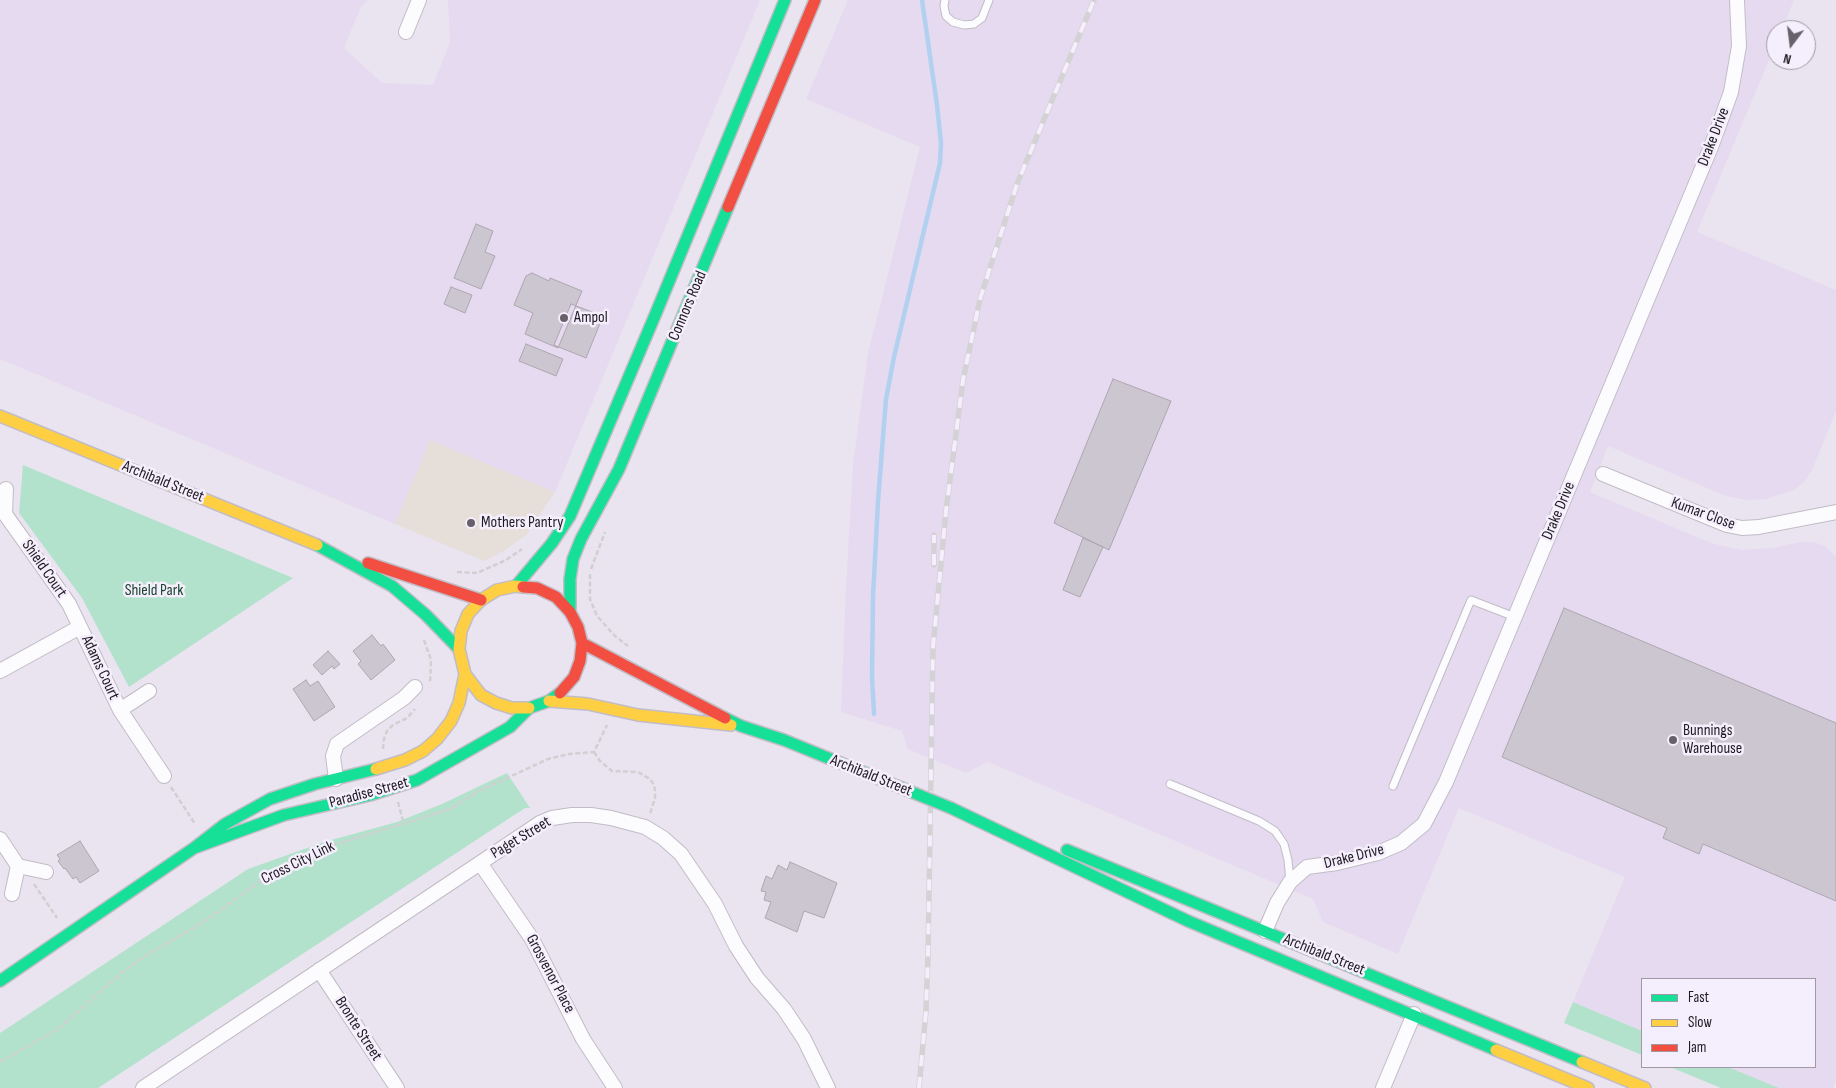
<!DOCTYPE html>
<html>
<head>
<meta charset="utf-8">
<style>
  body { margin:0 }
  #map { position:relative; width:1836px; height:1088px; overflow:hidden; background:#eae4f0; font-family:"Sofia Sans Condensed",sans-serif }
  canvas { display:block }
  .legend { position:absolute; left:1641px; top:978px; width:175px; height:90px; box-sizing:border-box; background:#f5eefc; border:1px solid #9f99a5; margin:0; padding:6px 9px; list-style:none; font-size:15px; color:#1f1a22 }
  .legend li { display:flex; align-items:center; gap:10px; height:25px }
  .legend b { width:25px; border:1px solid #9f99a5 }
  .north { position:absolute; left:1766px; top:20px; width:50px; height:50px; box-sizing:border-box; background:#f5eefc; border:1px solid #9f99a5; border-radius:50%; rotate:195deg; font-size:14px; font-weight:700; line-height:20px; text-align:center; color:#1f1a22 }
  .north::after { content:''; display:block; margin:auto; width:18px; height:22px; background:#66616a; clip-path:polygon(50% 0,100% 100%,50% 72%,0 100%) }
</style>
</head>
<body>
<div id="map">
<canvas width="1836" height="1088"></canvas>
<ul class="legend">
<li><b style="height:6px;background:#16e098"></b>Fast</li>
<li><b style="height:6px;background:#ffcf43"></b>Slow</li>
<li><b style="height:6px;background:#f24e42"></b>Jam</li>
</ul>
<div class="north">N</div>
</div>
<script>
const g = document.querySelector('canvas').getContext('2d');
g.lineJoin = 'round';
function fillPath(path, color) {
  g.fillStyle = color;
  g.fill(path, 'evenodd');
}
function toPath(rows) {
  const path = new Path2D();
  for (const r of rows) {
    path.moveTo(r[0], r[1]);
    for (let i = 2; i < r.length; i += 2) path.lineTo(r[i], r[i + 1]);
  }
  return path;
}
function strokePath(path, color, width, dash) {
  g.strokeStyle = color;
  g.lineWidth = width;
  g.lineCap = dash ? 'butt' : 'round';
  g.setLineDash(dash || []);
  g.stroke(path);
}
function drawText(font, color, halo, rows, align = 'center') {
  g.font = font + ' "Sofia Sans Condensed",sans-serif';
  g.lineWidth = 5;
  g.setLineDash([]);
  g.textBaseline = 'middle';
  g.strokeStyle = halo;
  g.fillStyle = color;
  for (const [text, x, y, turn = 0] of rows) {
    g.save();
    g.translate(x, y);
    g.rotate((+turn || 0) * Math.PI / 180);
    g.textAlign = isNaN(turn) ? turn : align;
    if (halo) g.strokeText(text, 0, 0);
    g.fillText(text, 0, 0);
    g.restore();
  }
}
const commercial = toPath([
  [430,440,555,492,526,535,504,551,484,561,395,524]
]);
const built = toPath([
  [0,0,368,0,361,6,344,48,382,83,433,85,450,43,448,0,760,0,555,492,430,440,395,524,0,359],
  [848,0,1794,0,1782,30,1776,30,1776,43,1697,232,1836,290,1836,411,1812,470,1804,482,1794,490,1766,499,1746,500,1726,496,1608,446,1590,492,1711,543,1741,550,1772,548,1801,542,1814,542,1826,547,1836,557,1836,1080,1833,1088,1779,1088,1728,1067,1815,1067,1815,979,1642,979,1642,1031,1573,1002,1625,877,1459,808,1398,954,1323,922,1313,899,988,762,966,773,908,749,902,731,841,712,846,587,853,465,868,353,920,147,806,99]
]);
const green = toPath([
  [23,465,293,578,129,687,82,598,19,513],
  [507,773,530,808,525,808,98,1088,0,1088,0,1033,248,869,324,842,397,822,442,804],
  [1573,1002,1642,1031,1642,1055,1564,1023],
  [1670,1067,1728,1067,1779,1088,1721,1088]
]);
const stream = toPath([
  [874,714,872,676,873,597,878,501,886,399,894,357,940,163,941,143,937,105,922,0]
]);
const building = toPath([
  [476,224,493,231,485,252,495,256,481,289,454,278,476,224],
  [532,273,549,281,550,278,582,291,558,348,525,334,533,313,514,305,526,276,532,273],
  [451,287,472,295,465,313,444,304,451,287],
  [571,304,603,316,586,358,554,345,571,304],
  [526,344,563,359,556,376,519,361,526,344],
  [1113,379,1171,401,1109,550,1054,523,1113,379],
  [1083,538,1103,547,1080,597,1063,590,1083,538],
  [1564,608,1836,723,1836,901,1703,844,1699,854,1663,838,1667,828,1502,757,1564,608],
  [372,635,381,646,383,644,395,660,371,680,358,664,361,661,353,651,372,635],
  [328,651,340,664,334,669,332,666,322,675,313,665,328,651],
  [306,680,310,686,318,681,335,707,314,721,293,689,306,680],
  [80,841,99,871,80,883,76,877,73,879,65,868,64,869,58,861,60,859,57,855,80,841],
  [790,862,837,883,824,918,804,911,797,932,765,918,771,902,764,900,766,892,761,891,766,876,772,879,778,865,787,870,790,862]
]);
const path = toPath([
  [591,569,605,532],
  [457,572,477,573,506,560,522,549],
  [590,574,590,599,597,616,615,636,628,646],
  [424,640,431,660,430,683],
  [383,749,384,739,387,731,393,725,407,718,415,709],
  [594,752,600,761,612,771,638,772,650,779,654,785,655,791,655,798,650,814],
  [171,787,195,824],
  [398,802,404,825],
  [34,884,57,918],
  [0,1062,58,1029,124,971,145,956,195,927,220,911,260,881,318,850,450,809,477,792,548,759,569,754,594,752,607,725]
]);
const lane = toPath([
  [945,0,944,6,946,16,953,22,964,25,974,24,982,18,989,0],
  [1170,784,1259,821,1275,831,1284,844,1288,860,1290,882],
  [1393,786,1471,600,1515,617]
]);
const street = toPath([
  [406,32,419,0],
  [1603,474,1727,525,1742,528,1759,527,1836,512],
  [0,511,5,514,6,489],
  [5,514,69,604,120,710,164,776],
  [0,671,80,627],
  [120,710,149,691],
  [336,779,333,756,337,744,404,698,415,687],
  [0,839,18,866],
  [480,863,532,939,583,1039,615,1088],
  [12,894,18,866,46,872],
  [1265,931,1277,903,1290,882,1307,867,1337,863,1378,853,1401,843,1424,824,1446,782,1711,147,1731,92,1739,46,1737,0],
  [319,970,397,1088],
  [143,1088,540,823,552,818,572,815,591,815,611,818,645,827,663,838,681,854,715,904,736,946,757,978,784,1009,804,1039,828,1088],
  [1383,1088,1414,1014]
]);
const fast = toPath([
  [317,545,392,586,426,615,459,649],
  [516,586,552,543,570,516,656,313,785,0],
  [570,612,570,579,573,559,581,539,619,469,728,207],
  [725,718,741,726,784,740,909,791],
  [951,808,1188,921,1496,1050],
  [194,848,284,815,370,795,417,780,510,727,529,708,549,701,560,693],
  [1067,850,1582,1062],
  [0,981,194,848,225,824,270,799,315,784,376,769]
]);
const slow = toPath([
  [0,416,317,545],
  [523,587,516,586,497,590,481,600,468,614,461,631,459,649,465,674,481,695,496,703,512,708,529,708],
  [549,701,588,704,638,715,731,725],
  [376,769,405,760,423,751,437,739,451,721,459,703,465,674],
  [1496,1050,1588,1088],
  [1582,1062,1645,1088]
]);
const jam = toPath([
  [728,207,815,0],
  [368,563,481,600],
  [523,587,537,588,556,597,570,612,578,627,582,643,580,661,574,677,560,693],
  [582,643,725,718]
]);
const rail = toPath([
  [934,565,934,535],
  [919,1088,926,1011,928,956,933,647,946,511,963,380,980,299,1017,184,1094,0]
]);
const fastBridge = toPath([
  [909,791,951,808]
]);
const markers = [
  [564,318,5,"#66616a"],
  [471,523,5,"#66616a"],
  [1673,740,5,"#66616a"]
];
const streetNames = [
  ["Drake Drive",1714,137,-69],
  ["Connors Road",688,306,-67],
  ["Archibald Street",163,482,22],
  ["Drake Drive",1559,511,-67],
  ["Kumar Close",1703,514,20],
  ["Shield Court",44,569,55],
  ["Adams Court",100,668,65],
  ["Archibald Street",871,776,22],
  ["Paradise Street",369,793,-15],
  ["Paget Street",521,838,-31],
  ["Drake Drive",1354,857,-14],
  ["Cross City Link",298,863,-26],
  ["Archibald Street",1324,955,22],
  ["Grosvenor Place",550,974,62],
  ["Bronte Street",358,1029,57]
];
const poiNames = [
  ["Ampol",574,318],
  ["Mothers Pantry",481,523],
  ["Bunnings",1683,731],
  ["Warehouse",1683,749]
];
const parkNames = [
  ["Shield Park",154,591]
];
fillPath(commercial, '#e6ded8');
fillPath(built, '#e5daef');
fillPath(green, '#b2e2cb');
strokePath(stream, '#b2d0f0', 4.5);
fillPath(building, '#cbc6d0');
strokePath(building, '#aca7b0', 1);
strokePath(lane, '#c1bcc6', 9);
strokePath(street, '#c1bcc6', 16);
strokePath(fast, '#c1bcc6', 14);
strokePath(slow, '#c1bcc6', 14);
strokePath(jam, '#c1bcc6', 14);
strokePath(path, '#d0cfd2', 2.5, [5, 2.5]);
strokePath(lane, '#fcfbfd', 7);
strokePath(street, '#fcfbfd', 14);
strokePath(fast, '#16e098', 11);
strokePath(slow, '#ffcf43', 11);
strokePath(jam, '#f24e42', 11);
strokePath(rail, '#d5d2d6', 5.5);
strokePath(rail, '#f5eefc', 4, [11]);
strokePath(fastBridge, '#c1bcc6', 14, []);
strokePath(fastBridge, '#16e098', 11);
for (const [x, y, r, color] of markers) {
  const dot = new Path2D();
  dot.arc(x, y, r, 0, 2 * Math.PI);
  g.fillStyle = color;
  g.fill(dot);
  strokePath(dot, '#f5eefc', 2);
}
drawText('16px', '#1f1a22', '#f5eefc', streetNames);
drawText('16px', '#1f1a22', '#f5eefc', poiNames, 'left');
drawText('16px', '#18432c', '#f5eefc', parkNames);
</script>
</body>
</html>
